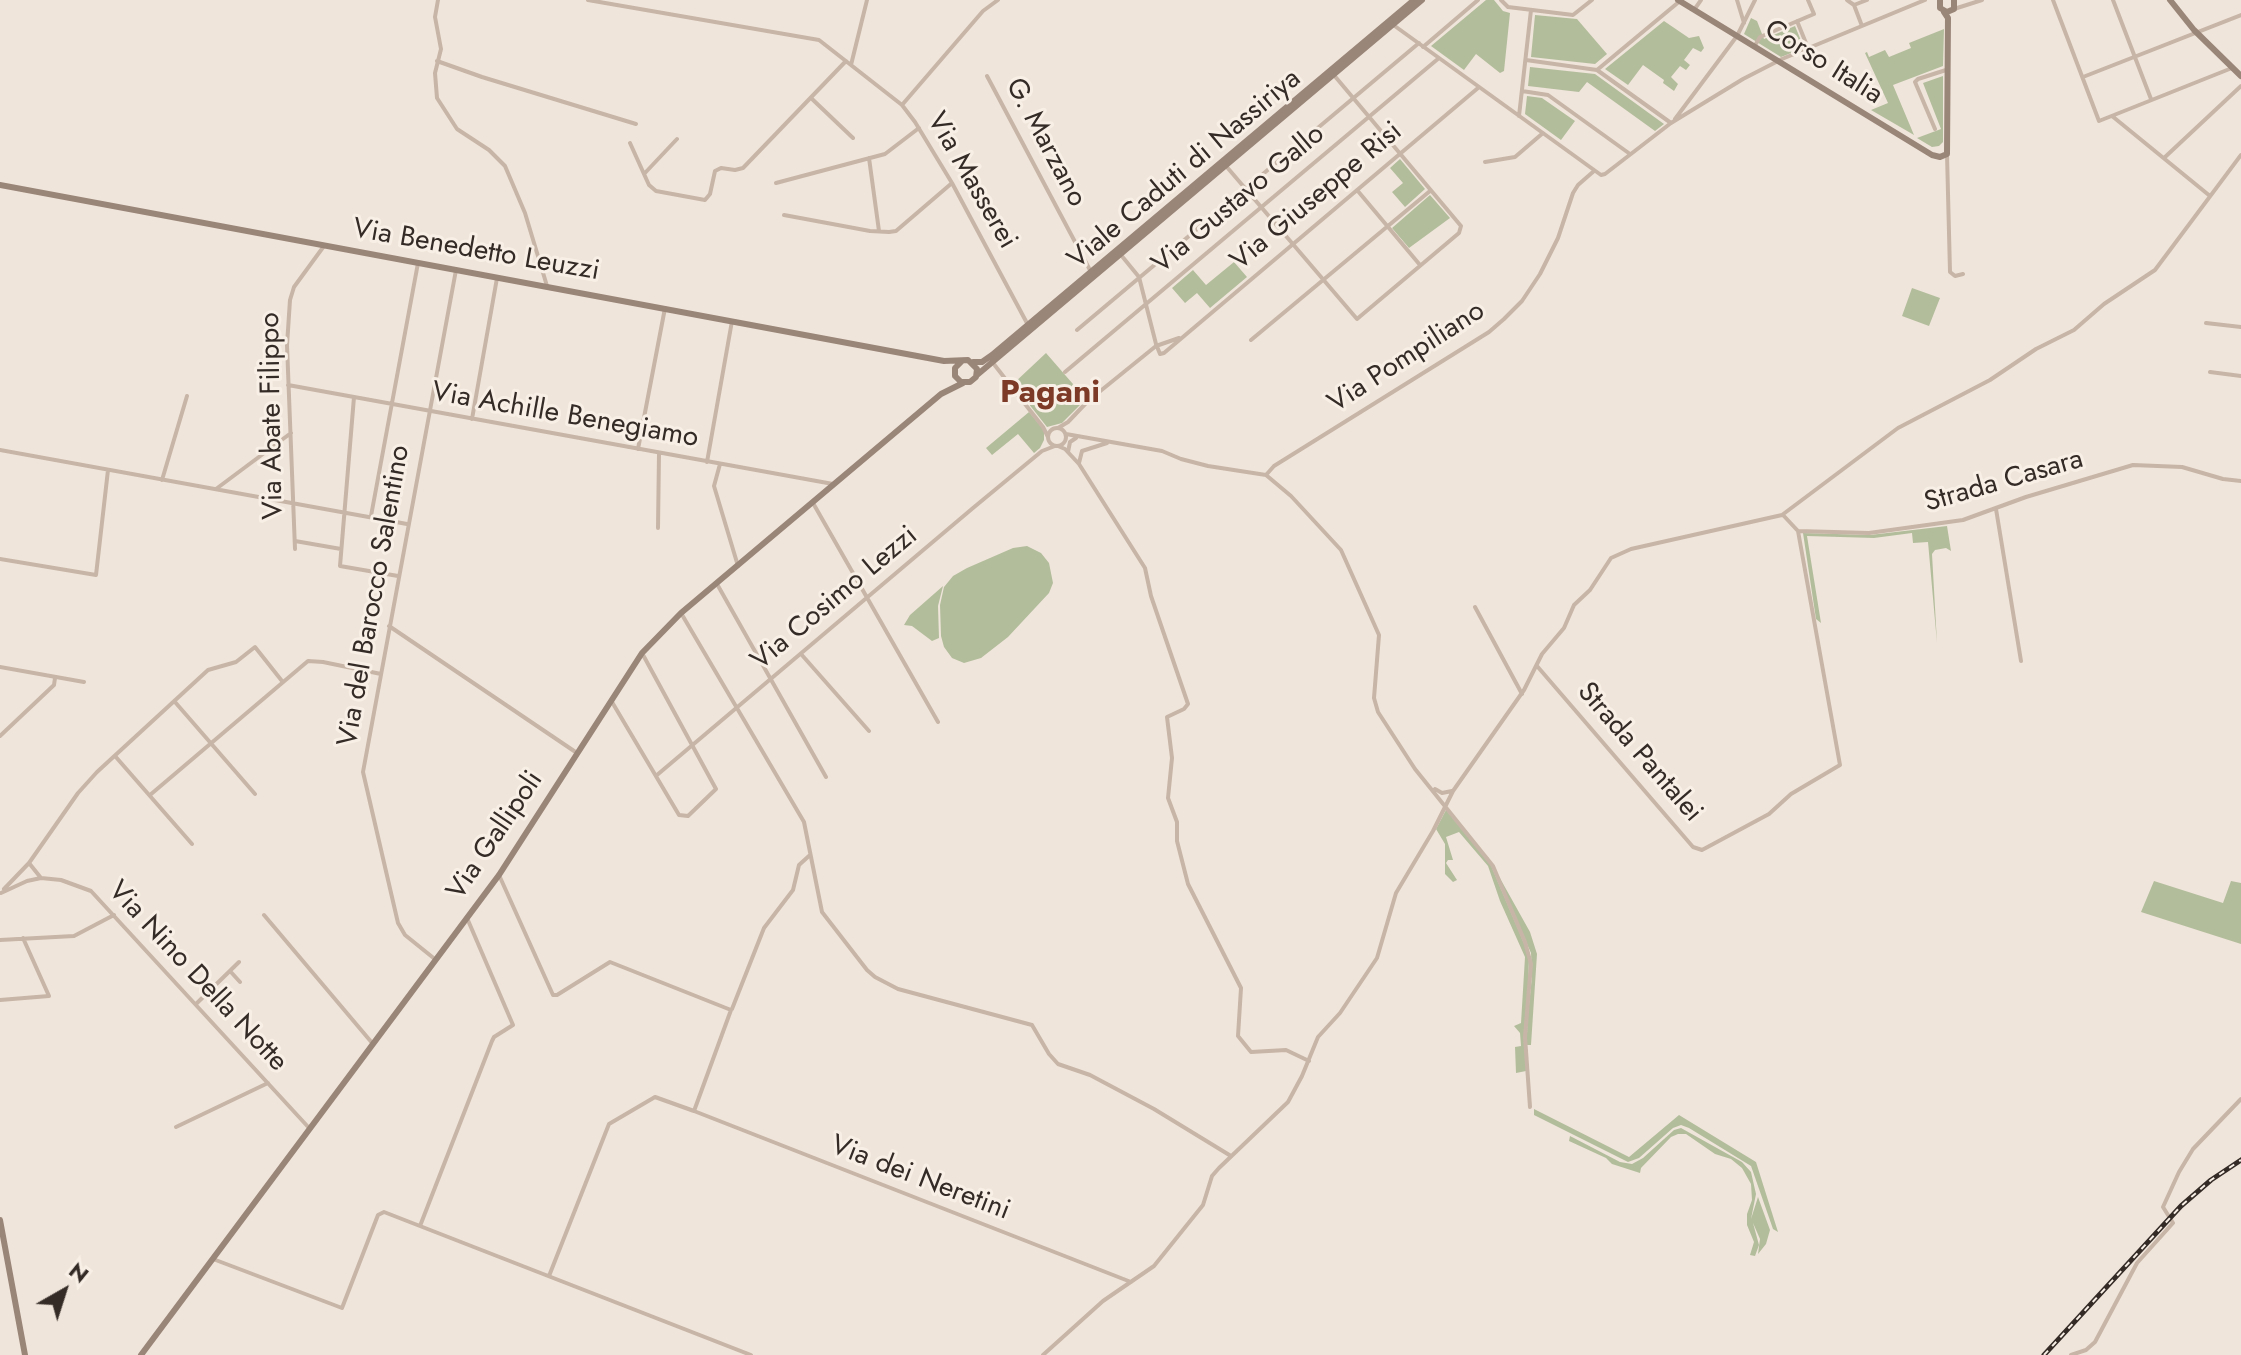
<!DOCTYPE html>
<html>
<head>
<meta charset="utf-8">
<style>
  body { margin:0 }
  #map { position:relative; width:2241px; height:1355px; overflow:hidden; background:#f0e5da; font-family:Jost,sans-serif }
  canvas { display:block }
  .north { position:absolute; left:24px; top:1251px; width:80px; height:80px; -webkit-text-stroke:6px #f8f0e6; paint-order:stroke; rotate:39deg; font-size:22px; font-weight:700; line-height:32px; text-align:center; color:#342b27 }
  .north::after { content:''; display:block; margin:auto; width:28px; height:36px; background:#342b27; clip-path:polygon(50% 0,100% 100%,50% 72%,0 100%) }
</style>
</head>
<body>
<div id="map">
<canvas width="2241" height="1355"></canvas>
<div class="north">N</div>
</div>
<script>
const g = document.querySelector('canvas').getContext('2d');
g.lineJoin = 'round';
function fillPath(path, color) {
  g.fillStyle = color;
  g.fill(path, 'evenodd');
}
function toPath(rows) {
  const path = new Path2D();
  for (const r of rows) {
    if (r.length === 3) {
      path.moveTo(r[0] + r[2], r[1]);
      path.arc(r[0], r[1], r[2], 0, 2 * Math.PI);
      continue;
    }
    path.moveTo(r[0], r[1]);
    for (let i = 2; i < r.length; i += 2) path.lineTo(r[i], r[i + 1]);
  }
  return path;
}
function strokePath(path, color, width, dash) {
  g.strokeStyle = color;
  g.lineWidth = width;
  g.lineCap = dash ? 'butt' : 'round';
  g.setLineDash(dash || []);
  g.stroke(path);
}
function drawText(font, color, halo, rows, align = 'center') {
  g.font = font + ' Jost,sans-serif';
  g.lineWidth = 6;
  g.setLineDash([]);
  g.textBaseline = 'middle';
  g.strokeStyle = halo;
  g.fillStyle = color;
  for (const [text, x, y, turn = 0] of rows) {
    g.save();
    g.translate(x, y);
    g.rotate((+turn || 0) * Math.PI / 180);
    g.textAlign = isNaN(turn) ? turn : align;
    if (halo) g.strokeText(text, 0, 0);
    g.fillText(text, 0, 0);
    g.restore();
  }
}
const green = toPath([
  [1486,0,1494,0,1503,11,1510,13,1504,71,1500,73,1476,54,1464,70,1431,46],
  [1535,15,1577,19,1607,54,1595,64,1531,57],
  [1751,18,1757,21,1764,39,1795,26,1804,48,1781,57,1744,34],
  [1664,21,1689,38,1699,36,1704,48,1701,52,1693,48,1684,60,1690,65,1686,70,1680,66,1671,77,1678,84,1674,91,1663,83,1664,80,1643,65,1628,85,1605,69],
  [1944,29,1943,66,1893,85,1914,135,1871,110,1888,103,1865,53,1867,52,1869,57,1885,50,1889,57,1911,48,1909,43],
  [1530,67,1595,74,1664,124,1655,131,1587,82,1579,92,1528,86],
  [1943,76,1943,142,1939,146,1932,147,1917,138,1941,129,1923,83],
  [1527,96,1542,98,1575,121,1561,140,1525,114],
  [1400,159,1425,189,1405,207,1392,192,1403,183,1390,168],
  [1430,195,1450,218,1409,248,1392,228],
  [1234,262,1247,277,1210,308,1197,293,1185,303,1172,288,1193,270,1206,285],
  [1912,288,1940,298,1929,326,1902,316],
  [1046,353,1086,399,1062,423,1047,427,1013,384],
  [1029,412,1044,430,1044,440,1040,448,1034,453,1018,434,992,455,986,448],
  [1947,526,1951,551,1946,548,1935,550,1932,554,1937,643,1928,542,1913,543,1912,533,1874,538,1807,536,1821,623,1816,619,1803,533,1870,535],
  [1027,546,1041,553,1049,563,1053,583,1049,593,1008,637,981,658,964,663,952,658,944,647,941,636,940,605,944,587,953,576,967,568,1013,548],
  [943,586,938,606,939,638,932,641,912,626,904,625,910,615],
  [1446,810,1490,863,1526,948,1529,958,1526,1071,1516,1073,1515,1047,1521,1046,1520,1033,1514,1026,1521,1023,1525,957,1500,901,1488,866,1459,832,1446,837,1453,860,1448,860,1446,863,1457,880,1453,882,1445,874,1445,844,1436,829],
  [1487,855,1530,932,1537,954,1531,1045,1527,1045,1526,1034,1532,976,1531,953],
  [2154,881,2223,903,2231,881,2241,883,2241,944,2141,912],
  [1534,1109,1629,1157,1679,1115,1756,1162,1778,1232,1773,1229,1751,1166,1689,1128,1681,1125,1673,1128,1639,1158,1628,1162,1534,1115],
  [1681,1128,1742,1162,1751,1172,1756,1194,1751,1219,1758,1197,1770,1230,1766,1244,1758,1254,1760,1239,1753,1223,1759,1245,1755,1256,1750,1255,1754,1242,1747,1225,1747,1214,1752,1200,1751,1184,1742,1168,1731,1159,1715,1154,1686,1134,1678,1134,1671,1137,1641,1168,1640,1173,1612,1164,1606,1158,1569,1141,1570,1136,1620,1162,1632,1164,1643,1158,1674,1130]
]);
const street = toPath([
  [438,0,435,17,441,49,435,73,437,98,457,129,489,150,505,166,525,213,547,286],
  [588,0,819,40,902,105,915,122,952,183,1028,325],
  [1501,0,1508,7,1573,15,1592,0],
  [1737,0,1744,23],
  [1847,0,1854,5,1862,26],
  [2053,0,2099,121,2232,68],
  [2113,0,2151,99],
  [1854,5,1867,0],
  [1954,9,1982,0],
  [1694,10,1701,0],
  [1797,21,1808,48],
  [1392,24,1601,175,1605,174,1671,123,1743,79,1782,59,1925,0],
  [1423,47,1478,0],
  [1754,47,1760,37,1814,14,1808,0],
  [1526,60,1597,70,1680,1],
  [437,61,482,77,636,124],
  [851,65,867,0],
  [1597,70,1671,123],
  [987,76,1091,272],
  [2083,77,2241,15],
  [1522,91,1548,95,1630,154],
  [811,98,853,138],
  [902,105,983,11,998,0],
  [1519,116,1531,10],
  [2112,116,2210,196],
  [1675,119,1737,36,1755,0],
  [1935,129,1915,82,1918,79,1946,70],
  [677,139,644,174,649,185,656,191,705,200,710,194,715,171,721,168,735,170,743,168,846,61],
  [630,143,644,174],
  [1947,154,1950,272,1955,276,1963,274],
  [869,158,879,231],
  [2164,158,2241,86],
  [1485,162,1515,157,1543,133],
  [1226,166,1357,319,1459,233,1461,226,1333,74],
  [776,183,885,154,919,128],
  [1357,190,1420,265],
  [784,215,870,231,889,232,896,231,952,183],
  [1121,255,1139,277,1156,344,1160,354,1164,353,1478,88],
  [2206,323,2241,327],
  [1077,330,1419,43],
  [1251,340,1430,191],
  [993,363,1043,427,1048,437],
  [1065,372,1439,58],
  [2210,372,2241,376],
  [288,385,833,484],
  [354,397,340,566,398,576],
  [472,419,497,278],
  [1058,428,1068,422,1088,401,1156,346,1179,338],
  [1057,437,9],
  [1066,434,1162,451,1181,459,1208,466,1266,475,1291,496,1341,550,1379,635,1374,698,1378,712,1415,769,1493,866,1525,942,1531,964,1525,1037,1530,1107],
  [1058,446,1065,449,1079,464,1145,568,1151,596,1188,704,1184,709,1167,717,1172,758,1168,798,1177,822,1177,841,1188,884,1241,988,1238,1036,1251,1052,1286,1050,1309,1061],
  [638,449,665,308],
  [0,450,407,524],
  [1068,452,1070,442,1076,438],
  [707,462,732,321],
  [1079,463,1082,451,1107,443],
  [720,464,714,486,738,566],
  [1266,475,1274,466,1489,332,1504,319,1522,301,1540,274,1558,238,1573,193,1578,185,1594,171],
  [162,480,187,396],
  [216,489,291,433],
  [813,503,938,722],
  [1996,509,2021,661],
  [1783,515,1798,531,1869,533,1963,520,2026,497,2133,465,2182,467,2223,479,2241,481],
  [371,516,418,263],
  [658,528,659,453],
  [295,541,341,549],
  [295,549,287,345,290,300,294,287,324,246],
  [0,559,96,575,108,470],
  [717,584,826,777],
  [1475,607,1522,694],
  [681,613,804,822,822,912,867,970,875,977,898,989,1032,1025,1049,1054,1058,1064,1090,1075,1154,1109,1231,1156],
  [389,626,577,753],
  [801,654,869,731],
  [1537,666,1693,847,1702,850,1769,814,1791,794,1840,765,1798,531],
  [0,667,84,682],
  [175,702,255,794],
  [612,702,679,815,688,816,716,789,642,653],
  [0,736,54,685,55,678],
  [115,756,192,844],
  [657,775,973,508,1042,451,1055,446],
  [1435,789,1442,793,1452,791],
  [150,795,308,661,323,662,381,674],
  [29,863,41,878],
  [499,875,553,995,557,995,610,962,731,1010,694,1111,655,1097,609,1124,549,1276],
  [4,889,29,863,78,793,97,772,208,670,236,662,255,647,282,681],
  [1,893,27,881,41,878,61,880,91,891,310,1129],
  [264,915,373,1044],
  [0,940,74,936,114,915],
  [436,960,405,935,398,923,363,772,456,270],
  [230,971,240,982],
  [0,1000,49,996,23,938],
  [196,1004,239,962],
  [732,1009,764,928,793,890,799,865,810,855],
  [694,1111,1131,1282],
  [176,1127,268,1083],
  [420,1226,492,1041,494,1037,513,1025,467,918],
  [213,1259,342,1308,378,1215,384,1212,751,1355],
  [1043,1355,1103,1301,1154,1266,1203,1205,1212,1176,1219,1168,1288,1102,1302,1076,1318,1037,1340,1013,1377,958,1396,893,1433,831,1453,791,1524,690,1542,654,1564,628,1574,605,1590,590,1611,558,1631,549,1782,515,1898,428,1990,380,2036,349,2074,330,2104,304,2155,270,2241,155],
  [2071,1355,2086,1350,2095,1342,2137,1263,2173,1223,2163,1207,2179,1172,2193,1149,2241,1099]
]);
const secondary = toPath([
  [1678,0,1932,155,1940,157,1947,154,1948,18,1944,12],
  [1940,0,1940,8,1947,12,1954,9,1954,0],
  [2170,0,2194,30,2241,76],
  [0,185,944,361,968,360,977,369,976,377,970,382,961,382,955,376,955,368,962,361],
  [973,362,982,362,992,355,1414,0],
  [977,375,1422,0],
  [0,1220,25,1355],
  [141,1355,499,875,642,653,681,613,941,394,963,383]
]);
const rail = toPath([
  [2044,1355,2181,1206,2211,1180,2241,1160]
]);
const streetNames = [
  ["Corso Italia",1823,63,32],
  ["G. Marzano",1045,143,62],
  ["Viale Caduti di Nassiriya",1185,170,-40],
  ["Via Masserei",971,181,60],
  ["Via Giuseppe Risi",1317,197,-40],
  ["Via Gustavo Gallo",1239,200,-40],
  ["Via Benedetto Leuzzi",476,251,10],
  ["Via Pompiliano",1407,358,-33],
  ["Via Abate Filippo",273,416,-91],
  ["Via Achille Benegiamo",565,416,10],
  ["Strada Casara",2004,482,-16],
  ["Via del Barocco Salentino",375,596,-80],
  ["Via Cosimo Lezzi",835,599,-40],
  ["Strada Pantalei",1639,753,49],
  ["Via Gallipoli",496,836,-56],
  ["Via Nino Della Notte",197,977,47],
  ["Via dei Neretini",920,1179,21]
];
const quarterNames = [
  ["Pagani",1050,394]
];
fillPath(green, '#b2bd9c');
strokePath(street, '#c7b5a7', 4);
strokePath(secondary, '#9a8579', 6);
strokePath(rail, '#342b27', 5);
strokePath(rail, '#f8f0e6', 2, [6]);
drawText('28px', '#342b27', '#f8f0e6', streetNames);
drawText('bold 32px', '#7d3a26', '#f8f0e6', quarterNames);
</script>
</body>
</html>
